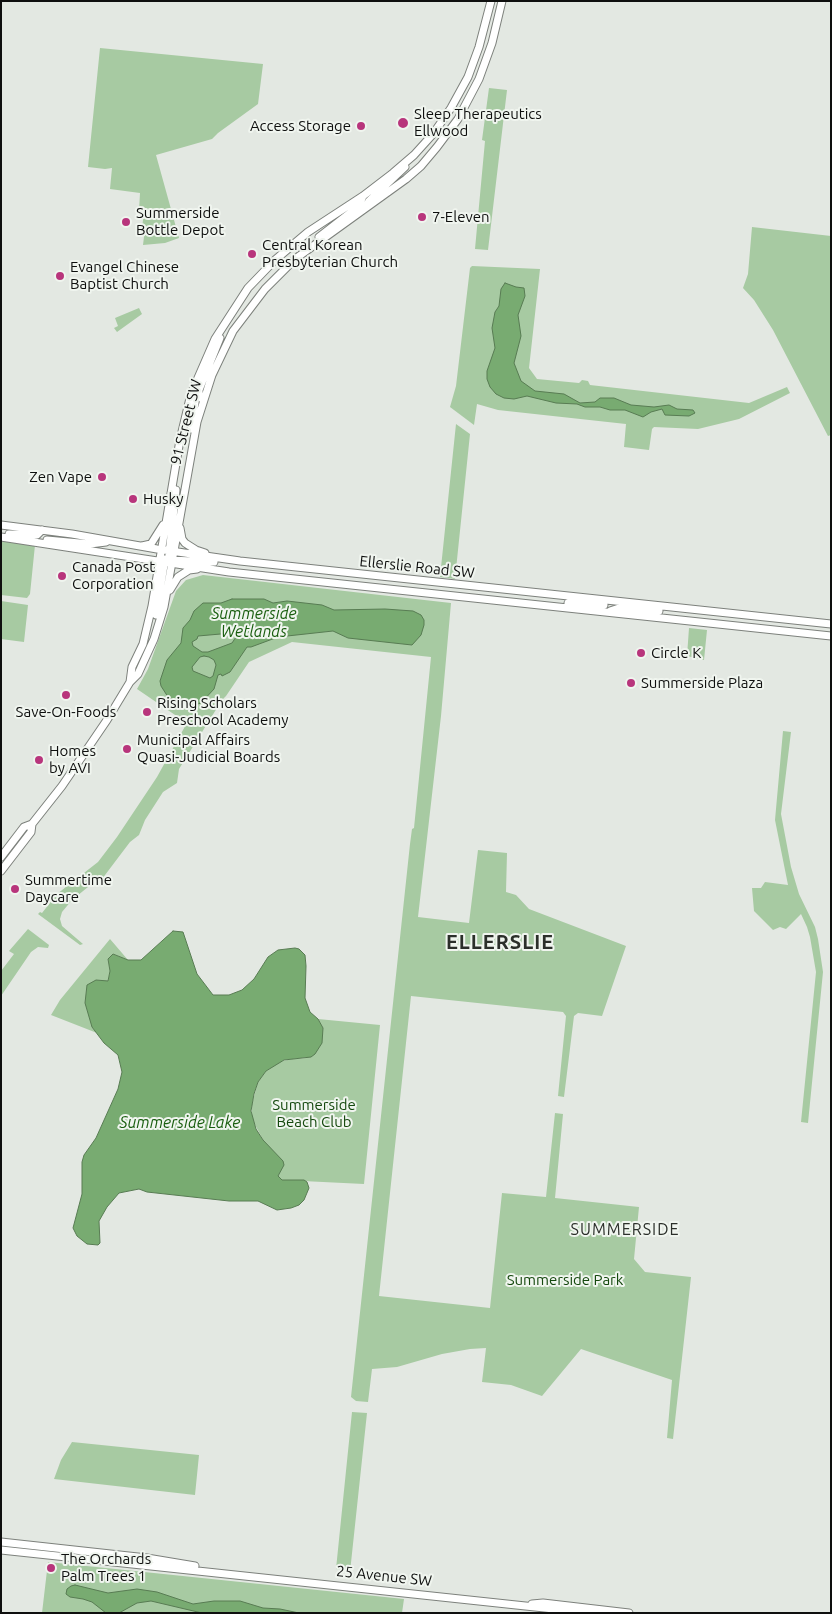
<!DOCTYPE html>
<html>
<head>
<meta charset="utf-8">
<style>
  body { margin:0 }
  #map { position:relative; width:832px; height:1614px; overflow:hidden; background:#e3e8e2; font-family:Ubuntu,sans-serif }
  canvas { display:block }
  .frame { position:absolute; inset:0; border:2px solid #0e0f0e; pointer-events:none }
</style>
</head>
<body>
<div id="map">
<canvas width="832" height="1614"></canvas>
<div class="frame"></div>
</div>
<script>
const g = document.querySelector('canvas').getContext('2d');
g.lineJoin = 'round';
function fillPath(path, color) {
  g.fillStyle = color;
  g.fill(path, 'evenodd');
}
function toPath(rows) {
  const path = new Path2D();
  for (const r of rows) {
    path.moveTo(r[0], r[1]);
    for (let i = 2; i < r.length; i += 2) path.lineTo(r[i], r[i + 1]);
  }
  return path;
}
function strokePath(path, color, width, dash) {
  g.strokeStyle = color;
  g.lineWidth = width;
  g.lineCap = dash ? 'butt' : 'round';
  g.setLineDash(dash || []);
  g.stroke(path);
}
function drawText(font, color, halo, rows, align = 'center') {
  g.font = font + ' Ubuntu,sans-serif';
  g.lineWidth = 4;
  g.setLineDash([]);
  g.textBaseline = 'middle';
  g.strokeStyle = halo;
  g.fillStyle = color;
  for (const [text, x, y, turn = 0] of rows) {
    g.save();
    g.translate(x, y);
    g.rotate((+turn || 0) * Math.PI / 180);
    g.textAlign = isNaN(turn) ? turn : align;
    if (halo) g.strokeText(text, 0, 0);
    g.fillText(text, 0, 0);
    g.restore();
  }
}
const green = toPath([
  [100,48,263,64,258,104,218,133,212,139,156,155,179,238,165,243,143,245,145,229,142,228,144,212,139,211,140,193,110,189,112,168,105,169,88,167],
  [489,88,507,90,488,250,475,249,485,141,482,140],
  [752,227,831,236,831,435,828,436,773,330,754,300,743,288,748,274],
  [472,266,540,269,529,368,537,379,579,383,582,380,588,381,590,385,749,403,787,387,790,393,739,419,698,429,654,427,652,429,649,450,624,447,626,424,498,410,477,404,474,425,450,407,456,386,470,268],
  [139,308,142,314,117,332,114,328,118,326,115,318],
  [456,424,470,434,455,579,440,577],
  [1,541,35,545,30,594,27,598,1,595],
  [203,575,451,603,441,716,418,917,469,923,478,850,507,853,506,892,516,895,529,909,626,946,602,1016,578,1013,574,1016,564,1097,558,1096,566,1016,563,1012,411,996,379,1296,490,1308,502,1193,546,1197,555,1113,563,1114,555,1198,639,1207,634,1259,645,1272,691,1277,673,1439,667,1438,672,1380,581,1349,542,1396,511,1385,482,1382,486,1348,470,1349,442,1354,397,1367,372,1369,368,1402,356,1401,351,1397,410,844,412,829,414,828,431,657,292,642,249,662,226,696,222,700,179,769,177,783,163,792,145,820,139,835,130,842,102,879,88,887,72,900,62,912,60,919,62,926,83,944,80,945,38,914,40,912,42,913,57,894,98,862,117,837,157,777,188,721,178,717,137,689,148,669,176,591,186,580],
  [1,601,28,605,24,642,1,639],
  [689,628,707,630,704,660,687,656],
  [783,731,791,732,781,814,791,867,799,894,815,927,818,939,823,972,808,1123,801,1122,816,972,810,937,807,927,801,914,786,929,780,927,773,930,754,911,752,888,761,888,765,882,788,885,775,820],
  [28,929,49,945,48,948,38,947,31,952,1,996,1,971,14,954,9,951],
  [110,939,128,960,113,954,108,959,110,971,108,981,92,1027,97,1033,51,1015,60,1000],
  [318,1019,380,1025,364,1184,282,1180,278,1176,281,1159,272,1151,263,1140,252,1119,252,1104,258,1082,266,1071,278,1062,292,1059,306,1058,323,1028],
  [352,1412,367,1413,350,1572,336,1569],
  [72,1442,199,1455,195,1495,54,1479,61,1460],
  [48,1562,404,1599,402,1613,42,1613]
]);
const water = toPath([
  [505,283,516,287,524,288,525,296,518,315,521,336,514,363,521,381,535,391,564,394,580,403,595,402,600,398,614,398,631,405,654,407,669,405,677,409,693,410,695,413,689,416,665,415,662,409,651,412,643,417,625,410,610,410,600,407,585,407,577,404,556,403,527,396,514,399,504,398,496,394,490,387,487,379,487,371,495,348,492,328,495,312,499,306,501,289,505,283],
  [232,599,264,599,273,603,287,601,322,605,334,610,385,609,413,611,421,615,424,620,424,625,421,635,412,645,348,638,333,631,278,637,251,647,247,647,230,672,222,676,221,674,218,675,214,689,201,703,191,706,180,704,168,697,161,686,160,681,167,660,181,643,183,628,190,620,194,611,203,603,221,603,232,599],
  [232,633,236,637,232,643,208,652,202,652,193,646,192,642,197,639,198,636,232,633],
  [204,656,209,657,214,660,216,665,213,676,210,678,193,671,192,667,200,657,204,656],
  [173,931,183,932,197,974,213,995,229,995,242,990,254,979,268,957,278,950,295,948,299,949,305,955,306,966,305,998,310,1012,318,1019,323,1028,322,1043,315,1054,311,1057,284,1060,266,1071,258,1082,254,1094,251,1111,256,1129,263,1140,283,1161,284,1165,278,1176,282,1180,304,1180,307,1182,309,1188,304,1200,299,1205,291,1208,277,1210,258,1201,229,1201,147,1192,139,1189,119,1193,107,1207,99,1221,100,1243,98,1245,87,1244,77,1236,73,1228,82,1194,82,1162,84,1155,96,1138,118,1089,122,1072,118,1055,104,1043,92,1027,85,1003,87,985,96,980,108,981,110,971,108,959,113,954,128,960,141,960,173,931],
  [75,1585,108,1593,137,1589,157,1592,193,1604,214,1601,240,1601,263,1608,280,1609,299,1613,202,1613,151,1601,137,1603,119,1613,106,1613,92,1602,83,1599,70,1597,66,1594,67,1589,71,1586,75,1585]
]);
const major = toPath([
  [364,209,369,201,405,167],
  [319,237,359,206,363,196],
  [203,400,199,395,199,390,220,338],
  [191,429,196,396,195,390],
  [1,525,72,534,157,549,240,561,831,624],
  [180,528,182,539,185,543,196,550,205,553],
  [9,534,37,535,42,530],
  [1,537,229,572,831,636],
  [47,540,90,544,106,542],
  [142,546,151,544,163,525],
  [169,554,176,490],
  [170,560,214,562],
  [170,590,178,577,189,570,197,569],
  [568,603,604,605],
  [610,611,619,608,659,611],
  [156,615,165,559],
  [130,682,132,667,143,644,152,606,180,440,191,394,215,339,248,288,275,260,308,232,363,196,393,173,414,155,433,134,451,108,468,77,479,47,491,1],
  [1,857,24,827,32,824,62,786,107,720,130,682,138,674,143,663,154,639,164,607,197,422,212,375,233,331,265,289,295,259,406,179,421,166,437,147,458,119,479,79,492,43,502,1],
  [1,871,31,832,32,824],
  [1,1542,147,1558,195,1566],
  [1,1550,591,1613],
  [532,1604,543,1603,629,1613]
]);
const markers = [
  [403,123,6,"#b8357c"],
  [361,126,5,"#b8357c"],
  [422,217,5,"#b8357c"],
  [126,222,5,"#b8357c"],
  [252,254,5,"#b8357c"],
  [60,276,5,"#b8357c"],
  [102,477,5,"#b8357c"],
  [133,499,5,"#b8357c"],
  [62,576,5,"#b8357c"],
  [641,653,5,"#b8357c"],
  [631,683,5,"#b8357c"],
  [66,695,5,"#b8357c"],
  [147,712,5,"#b8357c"],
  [127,749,5,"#b8357c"],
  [39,760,5,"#b8357c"],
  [15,889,5,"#b8357c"],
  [51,1568,5,"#b8357c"]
];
const poiNames = [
  ["Sleep Therapeutics",414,114],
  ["Ellwood",414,131],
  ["Access Storage",351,126,"right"],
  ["Summerside",136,213],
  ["Bottle Depot",136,230],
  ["7-Eleven",432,217],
  ["Central Korean",262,245],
  ["Presbyterian Church",262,262],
  ["Evangel Chinese",70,267],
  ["Baptist Church",70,284],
  ["Zen Vape",92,477,"right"],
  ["Husky",143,499],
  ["Canada Post",72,567],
  ["Corporation",72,584],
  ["Circle K",651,653],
  ["Summerside Plaza",641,683],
  ["Rising Scholars",157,703],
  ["Preschool Academy",157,720],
  ["Save-On-Foods",66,712,"center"],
  ["Municipal Affairs",137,740],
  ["Quasi-Judicial Boards",137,757],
  ["Homes",49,751],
  ["by AVI",49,768],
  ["Summertime",25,880],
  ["Daycare",25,897],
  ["The Orchards",61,1559],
  ["Palm Trees 1",61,1576]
];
const streetNames = [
  ["91 Street SW",186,422,-76],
  ["Ellerslie Road SW",417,567,6],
  ["25 Avenue SW",384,1576,6]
];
const parkNames = [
  ["Summerside",314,1105],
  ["Beach Club",314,1122],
  ["Summerside Park",565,1280]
];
const waterNames = [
  ["Summerside",254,614],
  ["Wetlands",254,632],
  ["Summerside Lake",180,1123]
];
const neighbourhoodNames = [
  ["SUMMERSIDE",625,1230]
];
const districtNames = [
  ["ELLERSLIE",500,942]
];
fillPath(green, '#a7caa2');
fillPath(water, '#78ab71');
strokePath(water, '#587c53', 1);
strokePath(major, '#7d817c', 9);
strokePath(major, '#fff', 7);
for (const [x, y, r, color] of markers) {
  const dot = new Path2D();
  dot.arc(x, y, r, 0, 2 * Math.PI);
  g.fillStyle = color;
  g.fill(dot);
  strokePath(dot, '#f0f5ef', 2);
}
drawText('15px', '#0e0f0e', '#f0f5ef', poiNames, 'left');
drawText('15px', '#0e0f0e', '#f0f5ef', streetNames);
drawText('15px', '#14480d', '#f0f5ef', parkNames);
drawText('italic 16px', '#195e0f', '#f0f5ef', waterNames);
g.letterSpacing = '1px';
drawText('16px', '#2b2f2a', '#f0f5ef', neighbourhoodNames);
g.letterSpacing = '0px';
g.letterSpacing = '1px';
drawText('bold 20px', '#2b2f2a', '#f0f5ef', districtNames);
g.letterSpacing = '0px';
</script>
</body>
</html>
